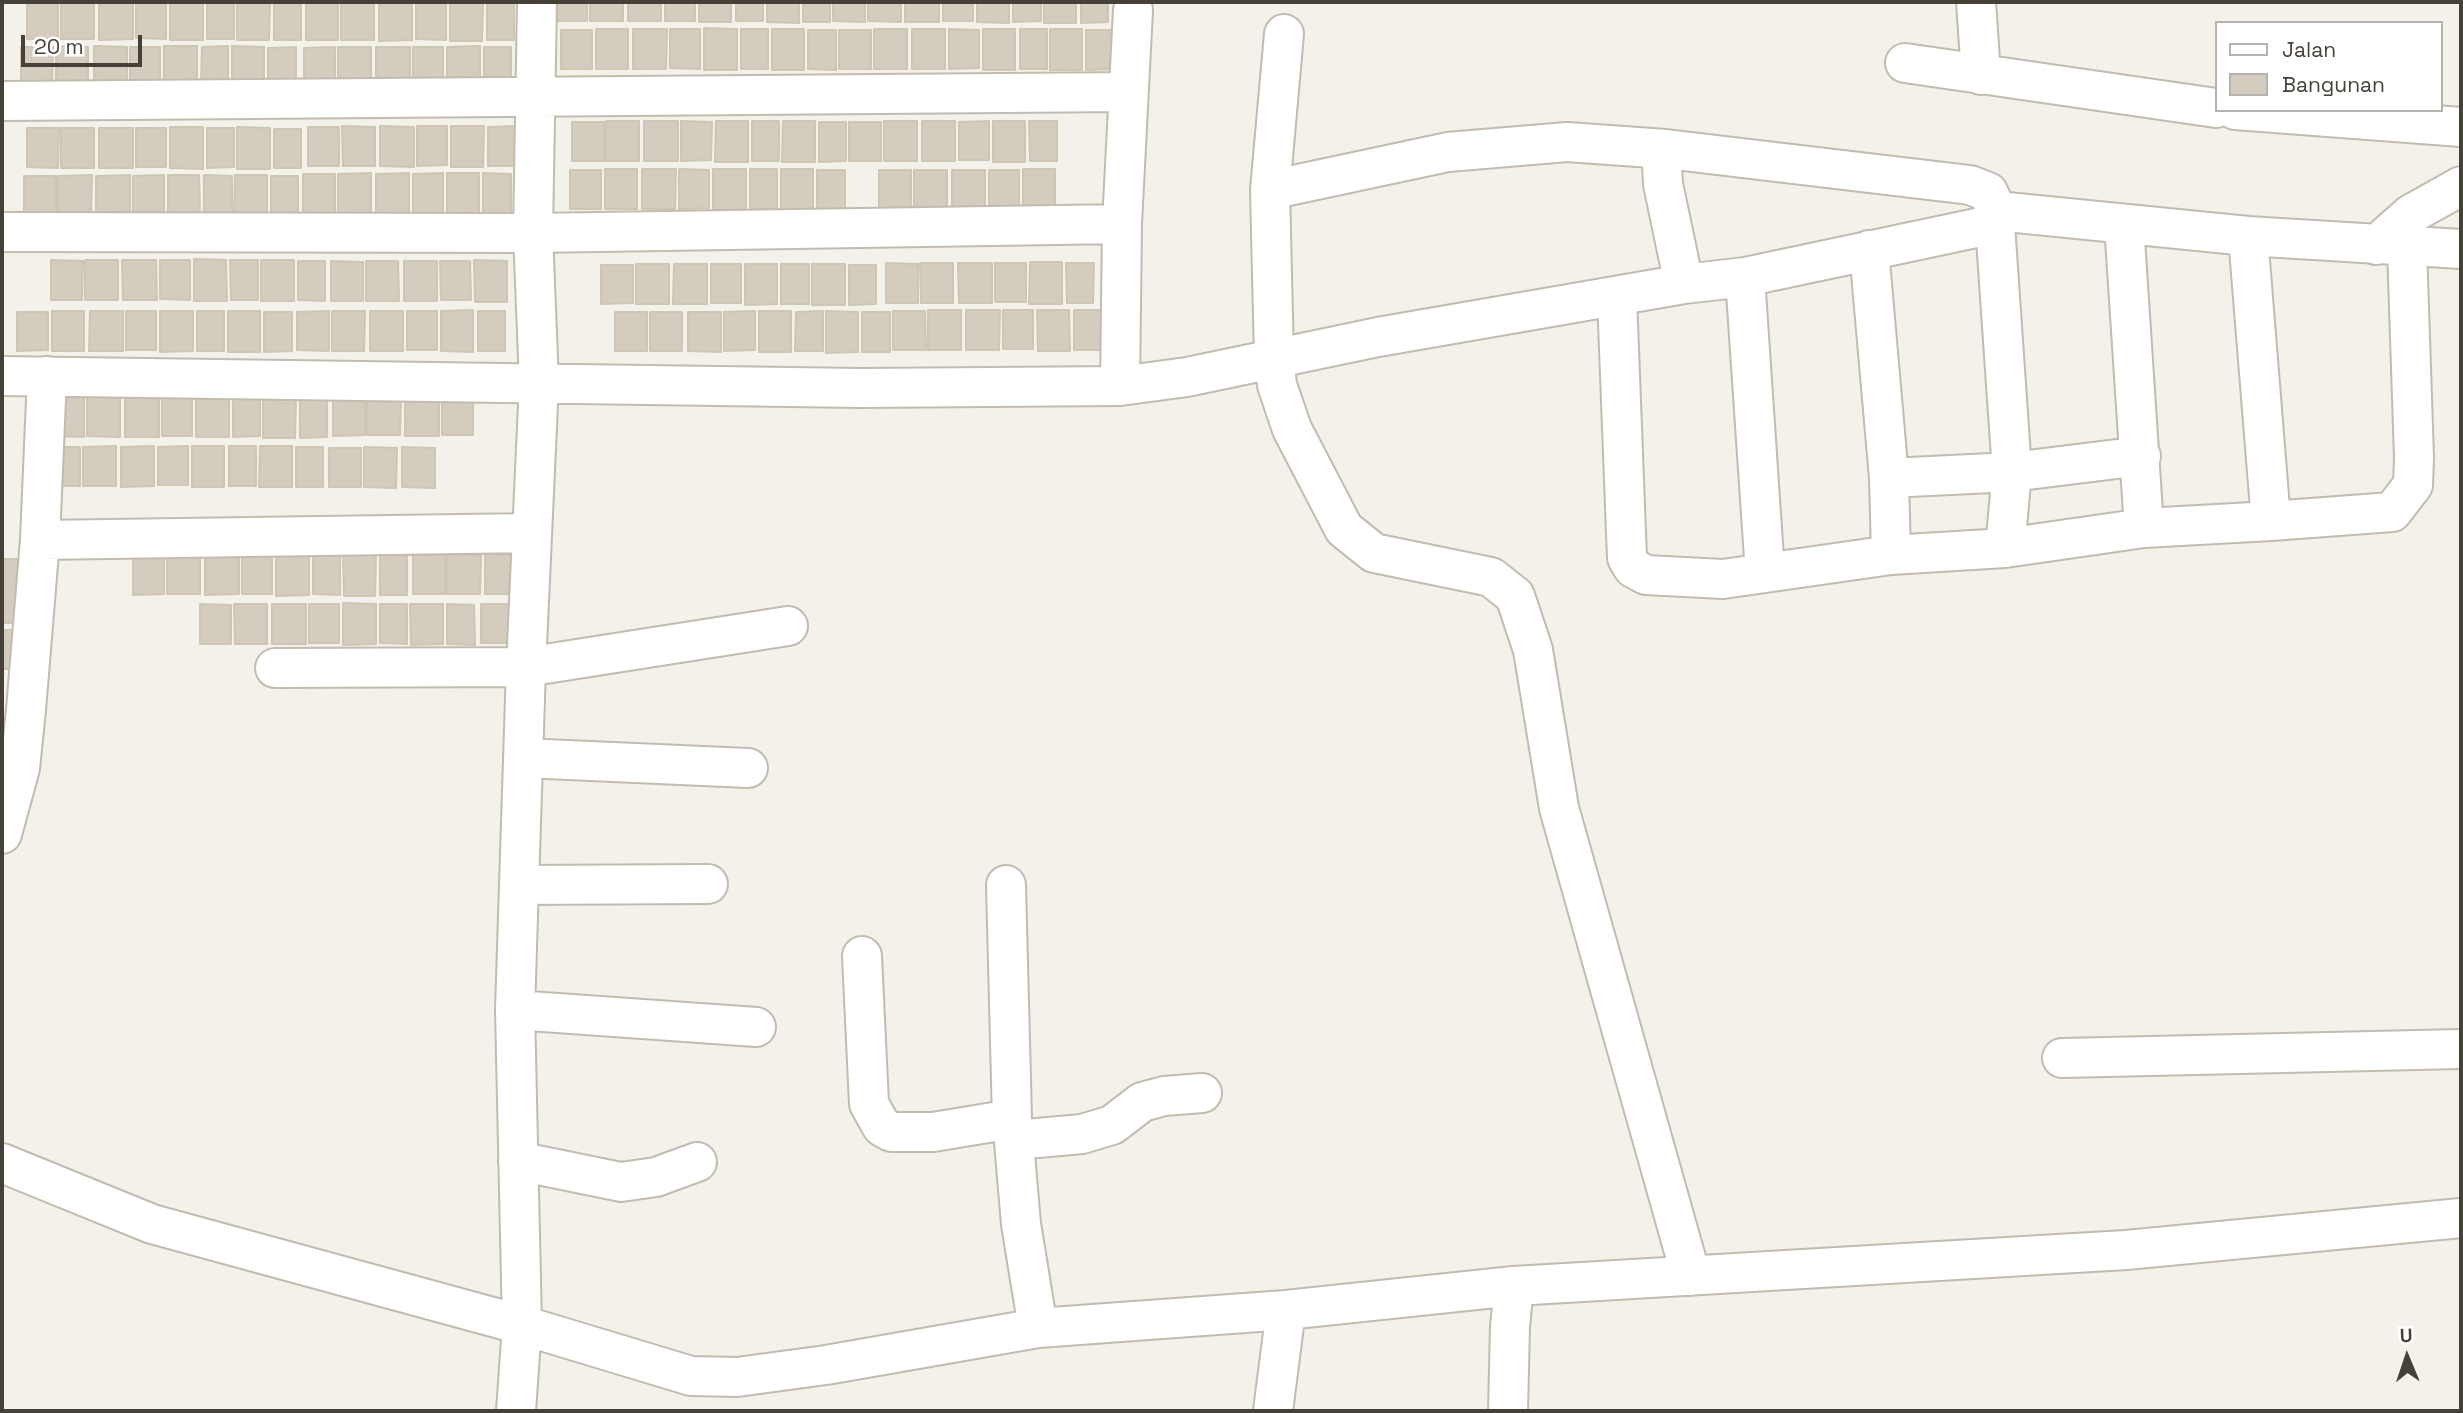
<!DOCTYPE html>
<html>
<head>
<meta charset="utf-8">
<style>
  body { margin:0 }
  #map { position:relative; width:2463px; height:1413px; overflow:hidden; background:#f3f1e9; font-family:"Space Grotesk",sans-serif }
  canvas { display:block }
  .frame { position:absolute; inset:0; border:4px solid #464138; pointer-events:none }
  .legend { position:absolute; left:2215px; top:21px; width:228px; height:91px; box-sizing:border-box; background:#fff; border:2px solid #b5b3af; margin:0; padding:9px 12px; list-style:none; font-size:21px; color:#464138 }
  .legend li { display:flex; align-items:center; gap:14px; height:35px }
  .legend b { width:35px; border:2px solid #b5b3af }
  .north { position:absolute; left:2372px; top:1322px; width:70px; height:70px; -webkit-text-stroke:5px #fff; paint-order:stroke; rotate:358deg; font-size:19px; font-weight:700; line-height:28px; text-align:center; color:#464138 }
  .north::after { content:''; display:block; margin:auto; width:24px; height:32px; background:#464138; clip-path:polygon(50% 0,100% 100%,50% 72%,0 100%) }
  .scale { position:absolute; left:21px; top:35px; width:121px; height:32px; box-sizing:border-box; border:4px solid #464138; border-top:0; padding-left:9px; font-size:21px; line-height:24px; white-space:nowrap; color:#464138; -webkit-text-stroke:5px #fff; paint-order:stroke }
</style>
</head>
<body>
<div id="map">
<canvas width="2463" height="1413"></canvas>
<div class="frame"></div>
<ul class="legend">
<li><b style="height:9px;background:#fff"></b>Jalan</li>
<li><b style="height:19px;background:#d4cdbf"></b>Bangunan</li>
</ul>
<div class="north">U</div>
<div class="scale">20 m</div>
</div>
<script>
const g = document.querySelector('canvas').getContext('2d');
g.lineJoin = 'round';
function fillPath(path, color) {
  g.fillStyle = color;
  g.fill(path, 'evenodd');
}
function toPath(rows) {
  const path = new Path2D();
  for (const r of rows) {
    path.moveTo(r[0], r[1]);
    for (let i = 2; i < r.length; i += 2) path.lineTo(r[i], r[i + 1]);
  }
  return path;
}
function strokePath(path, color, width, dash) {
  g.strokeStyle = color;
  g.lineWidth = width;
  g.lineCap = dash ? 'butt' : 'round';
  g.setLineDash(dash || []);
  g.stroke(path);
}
const building = toPath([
  [27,2,58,2,58,39,27,39,27,2],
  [61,2,94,2,94,39,61,39,61,2],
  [99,2,133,2,133,39,99,40,99,2],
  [136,2,166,2,166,39,136,38,136,2],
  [170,2,203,2,203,40,170,40,170,2],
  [207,2,234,2,234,39,207,39,207,2],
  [237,2,270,2,269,40,237,40,237,2],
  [274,2,301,2,301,40,274,40,274,2],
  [306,2,338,2,338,40,306,40,306,2],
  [341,2,374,2,374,40,341,40,341,2],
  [379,2,412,2,412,40,379,41,379,2],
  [416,2,446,2,446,40,416,39,416,2],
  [450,2,483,2,482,41,450,41,450,2],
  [487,2,514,2,514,40,487,40,487,2],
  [555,2,587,2,587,21,555,21,555,2],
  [590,2,623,2,623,21,590,21,590,2],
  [628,2,661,2,661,21,628,21,628,2],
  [665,2,695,2,695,21,665,21,665,2],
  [699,2,731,2,731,22,699,22,699,2],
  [736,2,763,2,763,21,736,21,736,2],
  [767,2,799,2,799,23,767,22,767,2],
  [803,2,830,2,830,22,803,22,803,2],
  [833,2,865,2,865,22,833,21,833,2],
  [868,2,901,2,901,22,868,21,868,2],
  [905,2,939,2,939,22,905,22,905,2],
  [943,2,973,2,973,21,943,21,943,2],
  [977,2,1009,2,1009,23,977,22,977,2],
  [1013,2,1041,2,1041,21,1013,22,1013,2],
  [1044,2,1076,2,1076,23,1044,23,1044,2],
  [1081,2,1108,2,1108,22,1081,23,1081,2],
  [704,28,737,29,737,70,704,70,704,28],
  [596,29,628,29,628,69,596,69,596,29],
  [633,29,667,29,666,69,633,69,633,29],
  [670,29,700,29,700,69,670,68,670,29],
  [741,29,768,29,768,69,741,69,741,29],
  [772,29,804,29,804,70,772,70,772,29],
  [874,29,907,29,907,69,874,69,874,29],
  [912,29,945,29,945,69,912,69,912,29],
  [949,29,979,30,979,68,949,69,949,29],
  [983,29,1015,29,1015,70,983,70,983,29],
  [1020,29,1047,29,1047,69,1020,69,1020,29],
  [1050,29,1082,29,1082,70,1050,70,1050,29],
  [561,30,592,30,592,69,561,69,561,30],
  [808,30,836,30,836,70,808,69,808,30],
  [839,30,871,30,871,69,839,69,839,30],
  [1086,30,1114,30,1114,69,1086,70,1086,30],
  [56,46,88,47,88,87,56,86,56,46],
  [94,46,127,47,127,87,94,86,94,46],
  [164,46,197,46,197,88,164,87,164,46],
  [228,46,228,86,201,87,202,47,228,46],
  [232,46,264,47,264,88,232,88,232,46],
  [480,46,480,88,447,87,447,47,480,46],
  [21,47,53,47,52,87,21,86,21,47],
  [130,47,160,47,160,86,130,86,130,47],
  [296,47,296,87,268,87,268,48,296,47],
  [335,47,335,87,304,86,304,48,335,47],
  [338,47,371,47,371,87,338,87,338,47],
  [376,47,410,47,410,87,376,87,376,47],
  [413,47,443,47,443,86,413,86,413,47],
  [484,47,511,47,511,87,484,87,484,47],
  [606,121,639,121,639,161,606,161,606,121],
  [644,121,678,121,678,161,644,161,644,121],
  [681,121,712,122,711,160,681,161,681,121],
  [716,121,748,121,748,162,715,162,716,121],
  [752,121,779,121,779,161,752,161,752,121],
  [783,121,815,121,815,162,782,162,783,121],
  [884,121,917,121,917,161,884,161,884,121],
  [922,121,955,121,955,161,922,161,922,121],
  [989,121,989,160,959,160,959,122,989,121],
  [993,121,1025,121,1025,162,993,162,993,121],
  [1029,121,1057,121,1057,161,1030,161,1029,121],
  [572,122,604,122,604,161,572,161,572,122],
  [819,122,846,122,846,161,819,162,819,122],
  [849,122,881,122,881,161,849,161,849,122],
  [342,126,375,127,375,166,343,166,342,126],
  [380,126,414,127,414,167,380,166,380,126],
  [417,126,447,126,447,165,417,166,417,126],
  [451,126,484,126,483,167,451,167,451,126],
  [515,126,515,166,488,166,488,127,515,126],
  [170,127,203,127,203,169,170,168,170,127],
  [237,127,270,128,270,169,237,169,237,127],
  [308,127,339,127,339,166,308,166,308,127],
  [27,128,59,128,58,168,27,167,27,128],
  [61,128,94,128,94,168,61,168,61,128],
  [99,128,133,128,133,168,99,168,99,128],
  [136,128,166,128,166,167,136,167,136,128],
  [207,128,234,128,234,167,207,168,207,128],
  [274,129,301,129,301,168,274,168,274,129],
  [605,169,637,169,637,209,605,209,605,169],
  [642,169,676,169,675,209,642,209,642,169],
  [679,169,709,170,709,208,679,209,679,169],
  [713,169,746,169,746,210,713,210,713,169],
  [750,169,777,169,777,209,750,209,750,169],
  [781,169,813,169,813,210,781,210,781,169],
  [1023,169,1055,169,1055,211,1023,211,1023,169],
  [570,170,601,170,601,209,570,209,570,170],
  [817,170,845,170,845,209,817,210,817,170],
  [879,170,911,170,911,210,879,210,879,170],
  [914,170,947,170,947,210,914,210,914,170],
  [952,170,985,170,985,210,952,210,952,170],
  [989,170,1019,170,1019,209,989,209,989,170],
  [371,173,371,213,338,213,338,174,371,173],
  [409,173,409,213,376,214,376,174,409,173],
  [443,173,443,213,413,213,413,174,443,173],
  [447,173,479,173,479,214,447,214,447,173],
  [483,173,511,174,511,213,483,213,483,173],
  [303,174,335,174,335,213,303,213,303,174],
  [92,175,91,215,58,215,58,176,92,175],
  [130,175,130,215,96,216,96,176,130,175],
  [164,175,164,215,133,214,133,176,164,175],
  [168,175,199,175,200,216,168,216,168,175],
  [204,175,232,176,232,215,204,215,204,175],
  [235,175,267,175,267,216,234,216,235,175],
  [24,176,56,176,56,215,24,215,24,176],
  [271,176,298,176,298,216,271,216,271,176],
  [194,259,226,260,227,301,194,301,194,259],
  [51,260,83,261,82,300,51,300,51,260],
  [85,260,118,260,118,300,85,300,85,260],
  [122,260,156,260,157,300,123,300,122,260],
  [160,260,190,260,190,300,160,299,160,260],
  [230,260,258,260,258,300,231,300,230,260],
  [261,260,294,260,294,301,261,301,261,260],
  [474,260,507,261,507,302,475,302,474,260],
  [298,261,325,261,325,301,298,300,298,261],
  [331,261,363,262,363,301,331,301,331,261],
  [366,261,398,261,399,301,366,301,366,261],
  [404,261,437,261,437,301,404,301,404,261],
  [440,261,470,261,471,300,441,300,440,261],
  [1030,262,1062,262,1062,304,1029,304,1030,262],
  [886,263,918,264,918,303,886,303,886,263],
  [920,263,953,263,953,303,921,303,920,263],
  [958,263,992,263,992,303,959,303,958,263],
  [995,263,1026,263,1026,302,995,302,995,263],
  [1066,263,1094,263,1093,303,1067,303,1066,263],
  [636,264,669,264,669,304,636,304,636,264],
  [674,264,707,264,707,304,673,304,674,264],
  [711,264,741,264,741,303,711,303,711,264],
  [745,264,777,264,777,304,745,305,745,264],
  [781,264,809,264,809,304,781,304,781,264],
  [812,264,845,264,845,305,812,305,812,264],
  [601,265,633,265,633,303,601,304,601,265],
  [849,265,876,265,876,304,849,305,849,265],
  [473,310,473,352,441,351,441,311,473,310],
  [928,310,961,310,961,350,928,350,928,310],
  [966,310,1000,310,999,350,966,350,966,310],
  [1003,310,1033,310,1033,349,1003,349,1003,310],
  [1037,310,1069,310,1070,351,1038,351,1037,310],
  [1074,310,1101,310,1101,350,1074,350,1074,310],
  [52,311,84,311,84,351,52,351,52,311],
  [90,311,123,311,123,351,89,351,90,311],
  [126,311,156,311,156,350,126,350,126,311],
  [160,311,193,311,193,351,160,352,160,311],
  [197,311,224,311,224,351,197,351,197,311],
  [228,311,260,311,260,352,228,352,228,311],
  [329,311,329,351,297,350,297,312,329,311],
  [332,311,365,311,364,351,332,351,332,311],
  [370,311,403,311,403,351,370,351,370,311],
  [407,311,437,311,437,350,407,350,407,311],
  [478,311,505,311,505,351,478,351,478,311],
  [755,311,755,350,724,351,724,312,755,311],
  [759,311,791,311,791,352,759,352,759,311],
  [823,311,823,351,795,351,796,312,823,311],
  [826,311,858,312,858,352,826,353,826,311],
  [893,311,925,311,926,350,893,350,893,311],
  [17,312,48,312,48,350,17,351,17,312],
  [264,312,292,312,292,351,264,352,264,312],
  [615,312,647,312,647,351,615,351,615,312],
  [650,312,682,312,682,351,650,351,650,312],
  [688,312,721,312,721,352,688,351,688,312],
  [862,312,890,312,890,352,862,352,862,312],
  [229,396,229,437,196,437,196,397,229,396],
  [296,396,295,438,263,438,263,397,296,396],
  [367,396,401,396,400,435,367,435,367,396],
  [405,396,439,396,439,436,405,436,405,396],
  [442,396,473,396,473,435,442,435,442,396],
  [84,397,84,437,53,436,53,398,84,397],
  [87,397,120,397,120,437,87,436,87,397],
  [125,397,159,397,159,437,125,437,125,397],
  [162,397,192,397,192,436,162,436,162,397],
  [233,397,260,397,260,436,233,437,233,397],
  [327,397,327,437,300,438,300,398,327,397],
  [333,397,365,397,365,435,333,436,333,397],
  [116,446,116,486,83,486,83,447,116,446],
  [154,446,154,486,121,487,121,447,154,446],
  [188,446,188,485,158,485,158,447,188,446],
  [192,446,224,446,224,487,192,487,192,446],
  [229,446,256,446,256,486,229,486,229,446],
  [260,446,292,446,292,487,259,487,260,446],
  [48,447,80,447,80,486,48,486,48,447],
  [296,447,323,447,323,487,296,487,296,447],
  [364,447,397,448,396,488,364,487,364,447],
  [402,447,435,448,435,488,402,487,402,447],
  [329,448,361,448,361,487,329,487,329,448],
  [276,554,309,555,309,595,276,596,276,554],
  [313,554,340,555,340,595,313,594,313,554],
  [447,554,481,555,480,594,447,594,447,554],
  [485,554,519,555,519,594,485,594,485,554],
  [133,555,164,556,164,594,133,595,133,555],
  [167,555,200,555,200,594,167,594,167,555],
  [205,555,239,555,239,594,205,595,205,555],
  [242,555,272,555,272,594,242,594,242,555],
  [343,555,376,555,375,596,344,596,343,555],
  [380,555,407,556,407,595,380,595,380,555],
  [413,555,445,555,445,594,413,594,413,555],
  [2,559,20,559,20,623,2,623,2,559],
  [343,603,376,604,376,644,343,645,343,603],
  [200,604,231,605,231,644,200,644,200,604],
  [234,604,267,604,267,644,235,644,234,604],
  [272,604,306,604,306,644,272,644,272,604],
  [309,604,339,604,339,643,309,643,309,604],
  [380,604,407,604,407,644,380,643,380,604],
  [410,604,443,604,443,644,411,645,410,604],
  [447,604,474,605,475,645,447,644,447,604],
  [481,604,514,604,514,643,481,643,481,604],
  [2,630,20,630,20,669,2,669,2,630]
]);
const minor = toPath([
  [1976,2,1981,75],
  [1284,34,1270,190,1274,358,1277,385,1292,429,1344,529,1374,553,1491,577,1515,596,1533,650,1559,808,1691,1276],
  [1905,63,2216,108],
  [2,101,1128,92],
  [2235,110,2461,127],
  [1666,149,1662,164,1663,184,1684,284],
  [1270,190,1448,152,1567,142,1666,149,1970,185,1988,192,1997,211],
  [1995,224,2012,472,2005,548],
  [2124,224,2144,528],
  [2,232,533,233,1122,224],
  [2376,245,2411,214,2461,186],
  [1869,250,1889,478,1891,555],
  [1745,277,1765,573],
  [1617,297,1627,558,1633,568,1646,575,1723,579,1891,555,2005,548,2144,528,2271,521,2248,236],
  [2,376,861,388,1120,386,1187,377,1378,337,1684,284,1745,277,1995,224,1997,211,2248,236,2461,249],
  [1120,386,1122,224,1133,10],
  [1889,478,2012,472,2141,456],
  [2271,521,2392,512,2413,485,2414,458,2407,247],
  [40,540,531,533],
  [275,668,526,667,788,626],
  [523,758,748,768],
  [2,834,20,768,26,710,40,540,47,376],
  [520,885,708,884],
  [1006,885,1012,1119,1021,1224,1038,1328],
  [862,956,869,1104,882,1127,891,1132,933,1132,1012,1119],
  [515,1010,756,1027],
  [2062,1058,2461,1049],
  [1015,1140,1082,1134,1112,1125,1142,1102,1164,1096,1202,1093],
  [518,1161,621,1182,656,1177,697,1162],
  [2,1163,152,1224,522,1325,691,1376,737,1377,826,1365,1038,1328,1286,1310,1514,1286,2126,1250,2461,1218],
  [516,1411,522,1325,515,1010,526,667,539,383,533,233,537,2],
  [1273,1411,1286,1310],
  [1508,1411,1510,1327,1514,1286]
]);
fillPath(building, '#d4cdbf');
strokePath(building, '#cec5b3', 2);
strokePath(minor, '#c1bcaf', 42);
strokePath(minor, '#fff', 38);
</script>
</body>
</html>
